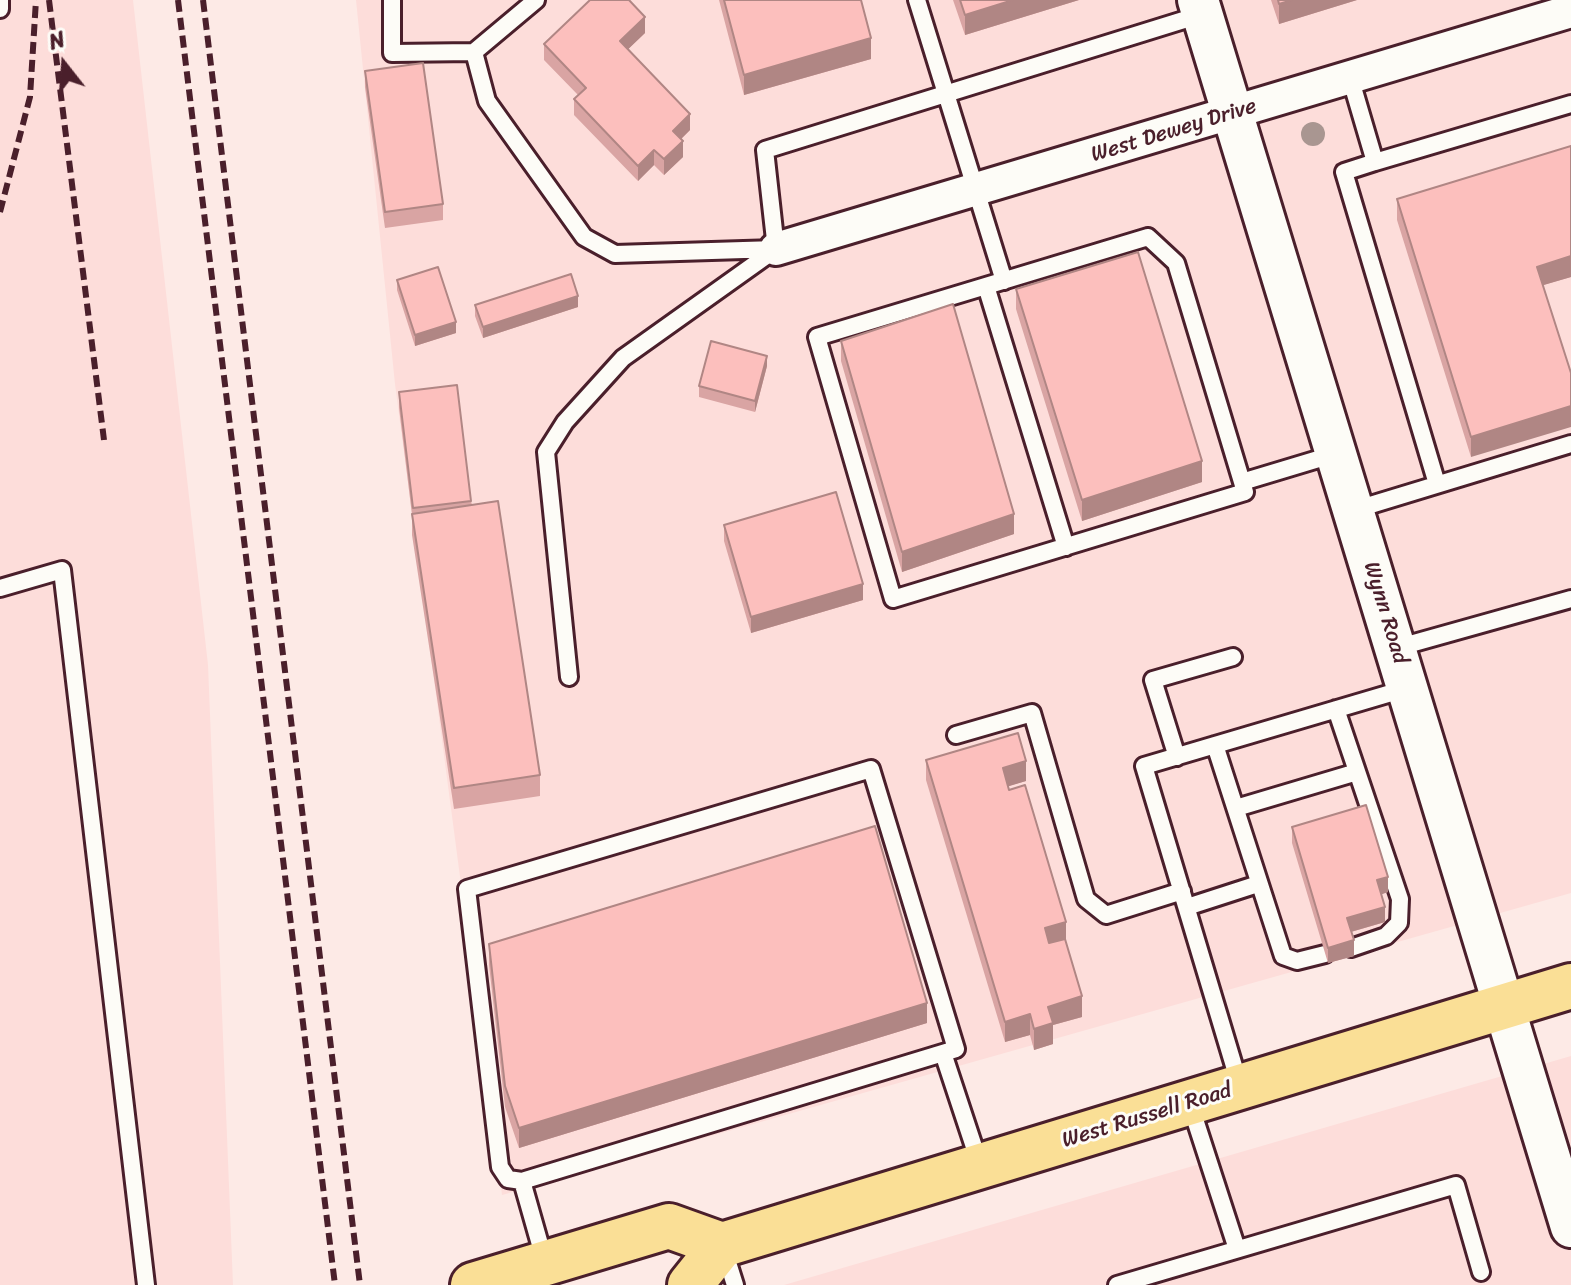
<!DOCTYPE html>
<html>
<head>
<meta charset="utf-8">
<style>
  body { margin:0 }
  #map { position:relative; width:1571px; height:1285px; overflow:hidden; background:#fdeae6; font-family:Sriracha,sans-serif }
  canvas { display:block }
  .north { position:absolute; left:24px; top:24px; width:80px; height:80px; -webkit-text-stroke:6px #fdfcf7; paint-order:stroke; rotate:343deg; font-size:22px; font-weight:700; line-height:32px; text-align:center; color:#4a1f2b }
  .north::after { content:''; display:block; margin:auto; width:28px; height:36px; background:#4a1f2b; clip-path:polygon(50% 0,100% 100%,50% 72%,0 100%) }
</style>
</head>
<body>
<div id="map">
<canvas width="1571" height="1285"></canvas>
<div class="north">N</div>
</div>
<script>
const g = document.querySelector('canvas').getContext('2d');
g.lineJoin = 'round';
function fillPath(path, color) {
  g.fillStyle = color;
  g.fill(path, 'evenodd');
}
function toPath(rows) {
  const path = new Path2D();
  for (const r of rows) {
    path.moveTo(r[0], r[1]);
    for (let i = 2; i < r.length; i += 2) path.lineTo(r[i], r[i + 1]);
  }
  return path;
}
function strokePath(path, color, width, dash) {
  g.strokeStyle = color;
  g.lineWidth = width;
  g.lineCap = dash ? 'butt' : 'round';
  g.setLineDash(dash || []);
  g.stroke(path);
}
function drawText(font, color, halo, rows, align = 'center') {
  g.font = font + ' Sriracha,sans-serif';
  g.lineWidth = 6;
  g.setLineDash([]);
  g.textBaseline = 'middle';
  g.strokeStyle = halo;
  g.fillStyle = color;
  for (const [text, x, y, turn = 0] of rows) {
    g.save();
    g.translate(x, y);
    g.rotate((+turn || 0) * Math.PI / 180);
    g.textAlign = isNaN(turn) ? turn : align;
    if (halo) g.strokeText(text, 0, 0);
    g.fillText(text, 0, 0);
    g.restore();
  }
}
const built = toPath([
  [0,0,133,0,208,665,233,1285,0,1285],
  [356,0,1571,0,1571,893,502,1195,395,384],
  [1571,1056,1571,1285,784,1285]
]);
const service = toPath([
  [392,0,392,53,474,52,536,0],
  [917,0,1004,281],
  [0,9,0,0],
  [474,52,487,101,584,237,615,254,776,249],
  [1350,77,1375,162,1571,104],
  [1375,162,1344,172,1437,484],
  [1148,237,1176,263,1245,492,893,599,817,337,1148,237],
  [776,249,765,150,1203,14],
  [986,286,1066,547],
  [1242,482,1335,454],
  [1354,510,1571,444],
  [0,588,62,570,146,1285],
  [1396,648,1571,599],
  [569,677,546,452,565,422,623,358,776,249],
  [1336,709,1400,899,1399,923,1386,936,1351,948],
  [956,735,1032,713,1086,899,1106,915,1182,891],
  [1215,745,1283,956,1297,961,1325,954],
  [1177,757,1153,680,1233,657],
  [1236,808,1357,772],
  [1187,907,1258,884],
  [943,1053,980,1165],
  [1240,1086,1144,766,1408,688],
  [1190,1104,1237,1249],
  [522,1181,508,1179,500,1167,467,889,871,769,956,1049,522,1181,545,1262],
  [724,1250,735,1285],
  [1117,1285,1456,1185,1481,1272]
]);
const minor = toPath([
  [776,249,1571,11]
]);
const tertiary = toPath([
  [1198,0,1571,1227]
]);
const primary = toPath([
  [473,1285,669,1226,722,1245],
  [690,1285,722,1245,1571,986]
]);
const rail = toPath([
  [49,0,104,440],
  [178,0,335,1285],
  [203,0,360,1285],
  [0,212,30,97,36,0]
]);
const trees = [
  [1313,134]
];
const wall = toPath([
  [719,0,861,0,871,59,744,95],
  [953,0,1079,0,965,35],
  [1271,0,1357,0,1279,24],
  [645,33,628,49,690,130,681,139,683,157,664,175,654,165,638,181,574,115,574,99,578,95,544,60,544,44],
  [365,71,443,204,443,220,385,228,365,87],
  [1397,199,1571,277,1543,285,1471,457,1397,220],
  [397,280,456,333,415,346,397,290],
  [1016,289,1202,482,1082,521,1016,309],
  [475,305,578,307,483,338,475,316],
  [841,341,1014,534,902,572,841,361],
  [767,366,755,412,699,397,699,386],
  [399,392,471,501,540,775,540,796,454,809,412,535,412,515,399,408],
  [724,525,863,600,751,633,724,541],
  [926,760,1026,781,1008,786,1066,942,1082,1017,1053,1025,1053,1044,1034,1050,1030,1035,1005,1042,926,780],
  [1292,827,1388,892,1381,894,1385,922,1351,932,1354,956,1328,963,1292,843],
  [489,944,927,1023,519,1148,505,1107,489,965]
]);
const shadedWall = toPath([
  [1013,0,1079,0,965,35,965,15],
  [1292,0,1357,0,1279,24,1279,4],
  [645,17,645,33,620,57,620,41],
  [871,38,871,59,744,95,744,75],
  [690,114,690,130,673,147,673,131],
  [683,141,683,157,664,175,664,159],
  [654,150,654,165,638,181,638,166],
  [1571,256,1571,277,1537,287,1537,267],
  [578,296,578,307,483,338,483,327],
  [456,322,456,333,415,346,415,335],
  [767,356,767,366,755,412,755,401],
  [1571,406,1571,427,1471,457,1471,437],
  [1202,461,1202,482,1082,521,1082,500],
  [1014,514,1014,534,902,572,902,552],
  [863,584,863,600,751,633,751,617],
  [1026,761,1026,781,1003,788,1003,768],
  [1388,877,1388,892,1377,896,1377,880],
  [1385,907,1385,922,1347,933,1347,918],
  [1066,922,1066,942,1045,948,1045,928],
  [1354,940,1354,956,1328,963,1328,948],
  [1082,996,1082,1017,1053,1025,1053,1044,1034,1050,1034,1029,1048,1007],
  [927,1003,927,1023,519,1148,519,1128],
  [1030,1014,1030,1035,1005,1042,1005,1022]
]);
const building = toPath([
  [590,0,629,0,645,17,620,41,690,114,673,131,683,141,664,159,654,150,638,166,574,99,586,88,544,44,590,0],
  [724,0,861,0,871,38,744,75,724,0],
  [960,0,1013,0,965,15,960,0],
  [1278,0,1292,0,1279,4,1278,0],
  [423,63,443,204,385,212,365,71,423,63],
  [1571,146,1571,256,1537,267,1571,373,1571,406,1471,437,1397,199,1571,146],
  [1138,252,1202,461,1082,500,1016,289,1138,252],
  [438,267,456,322,415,335,397,280,438,267],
  [571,274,578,296,483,327,475,305,571,274],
  [953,304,1014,514,902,552,841,341,953,304],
  [711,341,767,356,755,401,699,386,711,341],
  [457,385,471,501,413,508,399,392,457,385],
  [836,492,863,584,751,617,724,525,836,492],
  [498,501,540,775,454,788,412,514,498,501],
  [1018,733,1026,761,1003,768,1009,790,1025,785,1066,922,1045,928,1049,943,1065,939,1082,996,1048,1007,1053,1023,1034,1029,1030,1014,1005,1022,926,760,1018,733],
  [1366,805,1388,877,1377,880,1385,907,1347,918,1354,940,1328,948,1292,827,1366,805],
  [875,826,927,1003,519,1128,505,1086,489,944,875,826]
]);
const streetNames = [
  ["West Dewey Drive",1174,131,-17],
  ["Wynn Road",1385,613,73],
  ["West Russell Road",1147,1116,-17]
];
fillPath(built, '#fdddda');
strokePath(service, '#4a1f2b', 22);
strokePath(minor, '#4a1f2b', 38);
strokePath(tertiary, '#4a1f2b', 46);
strokePath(primary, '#4a1f2b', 50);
strokePath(service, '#fdfcf7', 16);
strokePath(minor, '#fdfcf7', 32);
strokePath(tertiary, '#fdfcf7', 40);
strokePath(primary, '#fadf96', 44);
strokePath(rail, '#4a1f2b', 6, [12, 6]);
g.fillStyle = '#a99691';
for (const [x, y] of trees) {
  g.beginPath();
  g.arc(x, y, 12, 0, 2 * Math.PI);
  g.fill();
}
fillPath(wall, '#d9a4a3');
fillPath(shadedWall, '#b08684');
fillPath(building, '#fcbfbd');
strokePath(building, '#b08684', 2);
drawText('22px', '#4a1f2b', '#fdfcf7', streetNames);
</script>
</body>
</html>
